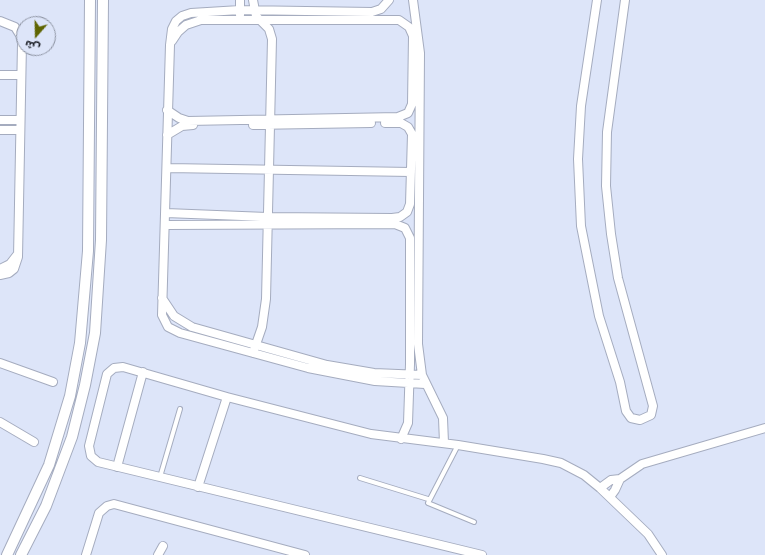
<!DOCTYPE html>
<html>
<head>
<meta charset="utf-8">
<style>
  body { margin:0 }
  #map { position:relative; width:765px; height:555px; overflow:hidden; background:#dde5f9; font-family:Mulish,"Noto Sans Arabic",sans-serif }
  canvas { display:block }
  .north { position:absolute; left:16px; top:16px; width:40px; height:40px; box-sizing:border-box; background:#dde5f9; border:1px solid #8d93a2; border-radius:50%; rotate:200deg; font-size:11px; font-weight:700; line-height:16px; text-align:center; color:#15181f }
  .north::after { content:''; display:block; margin:auto; width:14px; height:18px; background:#5f6502; clip-path:polygon(50% 0,100% 100%,50% 72%,0 100%) }
</style>
</head>
<body>
<div id="map">
<canvas width="765" height="555"></canvas>
<div class="north">ش</div>
</div>
<script>
const g = document.querySelector('canvas').getContext('2d');
g.lineJoin = 'round';
function toPath(rows) {
  const path = new Path2D();
  for (const r of rows) {
    path.moveTo(r[0], r[1]);
    for (let i = 2; i < r.length; i += 2) path.lineTo(r[i], r[i + 1]);
  }
  return path;
}
function strokePath(path, color, width, dash) {
  g.strokeStyle = color;
  g.lineWidth = width;
  g.lineCap = dash ? 'butt' : 'round';
  g.setLineDash(dash || []);
  g.stroke(path);
}
const service = toPath([
  [458,445,428,503,474,522],
  [160,477,180,409],
  [360,478,428,499]
]);
const minor = toPath([
  [240,0,240,15],
  [389,0,381,9,372,12,240,10,191,13,182,16,176,21,172,29,170,45,162,315,168,327,180,333,308,368,375,381,425,384],
  [413,0,420,53,418,344,422,375,443,418,444,443],
  [597,0,581,106,578,159,581,226,599,316,620,382,626,411,631,418,640,420,651,415,653,406,618,278,611,234,606,186,607,132,625,0],
  [0,21,15,27,20,35,22,43,18,257,14,269,9,273,0,275],
  [0,75,21,75],
  [167,110,179,118,188,121,398,117,408,113,412,104,413,36,409,27,399,20,201,20,186,25,178,32,172,41],
  [0,120,20,120],
  [253,125,371,123],
  [0,130,20,130],
  [167,135,182,126,193,125],
  [168,168,411,172],
  [166,213,267,217,392,218,400,217,407,212,410,204,412,134,408,127,401,123,385,123],
  [166,225,395,224,405,228,410,238,410,364,408,423,401,439],
  [0,269,10,264,17,255],
  [162,298,174,316,192,327,327,365,374,373,422,375],
  [253,353,262,327,266,299,272,39,269,29,256,16,253,0],
  [0,363,53,382],
  [0,422,34,442],
  [117,467,143,372],
  [198,487,227,397],
  [600,488,611,480,620,479],
  [610,497,615,490,620,479,642,464,765,428],
  [86,555,99,513,107,506,114,504,305,555],
  [158,555,163,546],
  [482,555,98,462,91,456,89,446,107,374,114,368,123,367,227,397,371,434,458,445,543,459,561,463,584,475,600,488,648,534,662,555]
]);
const tertiary = toPath([
  [7,555,49,465,70,396,80,343,88,251,90,0],
  [21,555,46,506,72,437,85,385,95,333,101,240,103,0]
]);
strokePath(service, '#a5acbf', 6);
strokePath(minor, '#a5acbf', 10);
strokePath(tertiary, '#a5acbf', 12);
strokePath(service, '#fff', 4);
strokePath(minor, '#fff', 8);
strokePath(tertiary, '#fff', 10);
</script>
</body>
</html>
